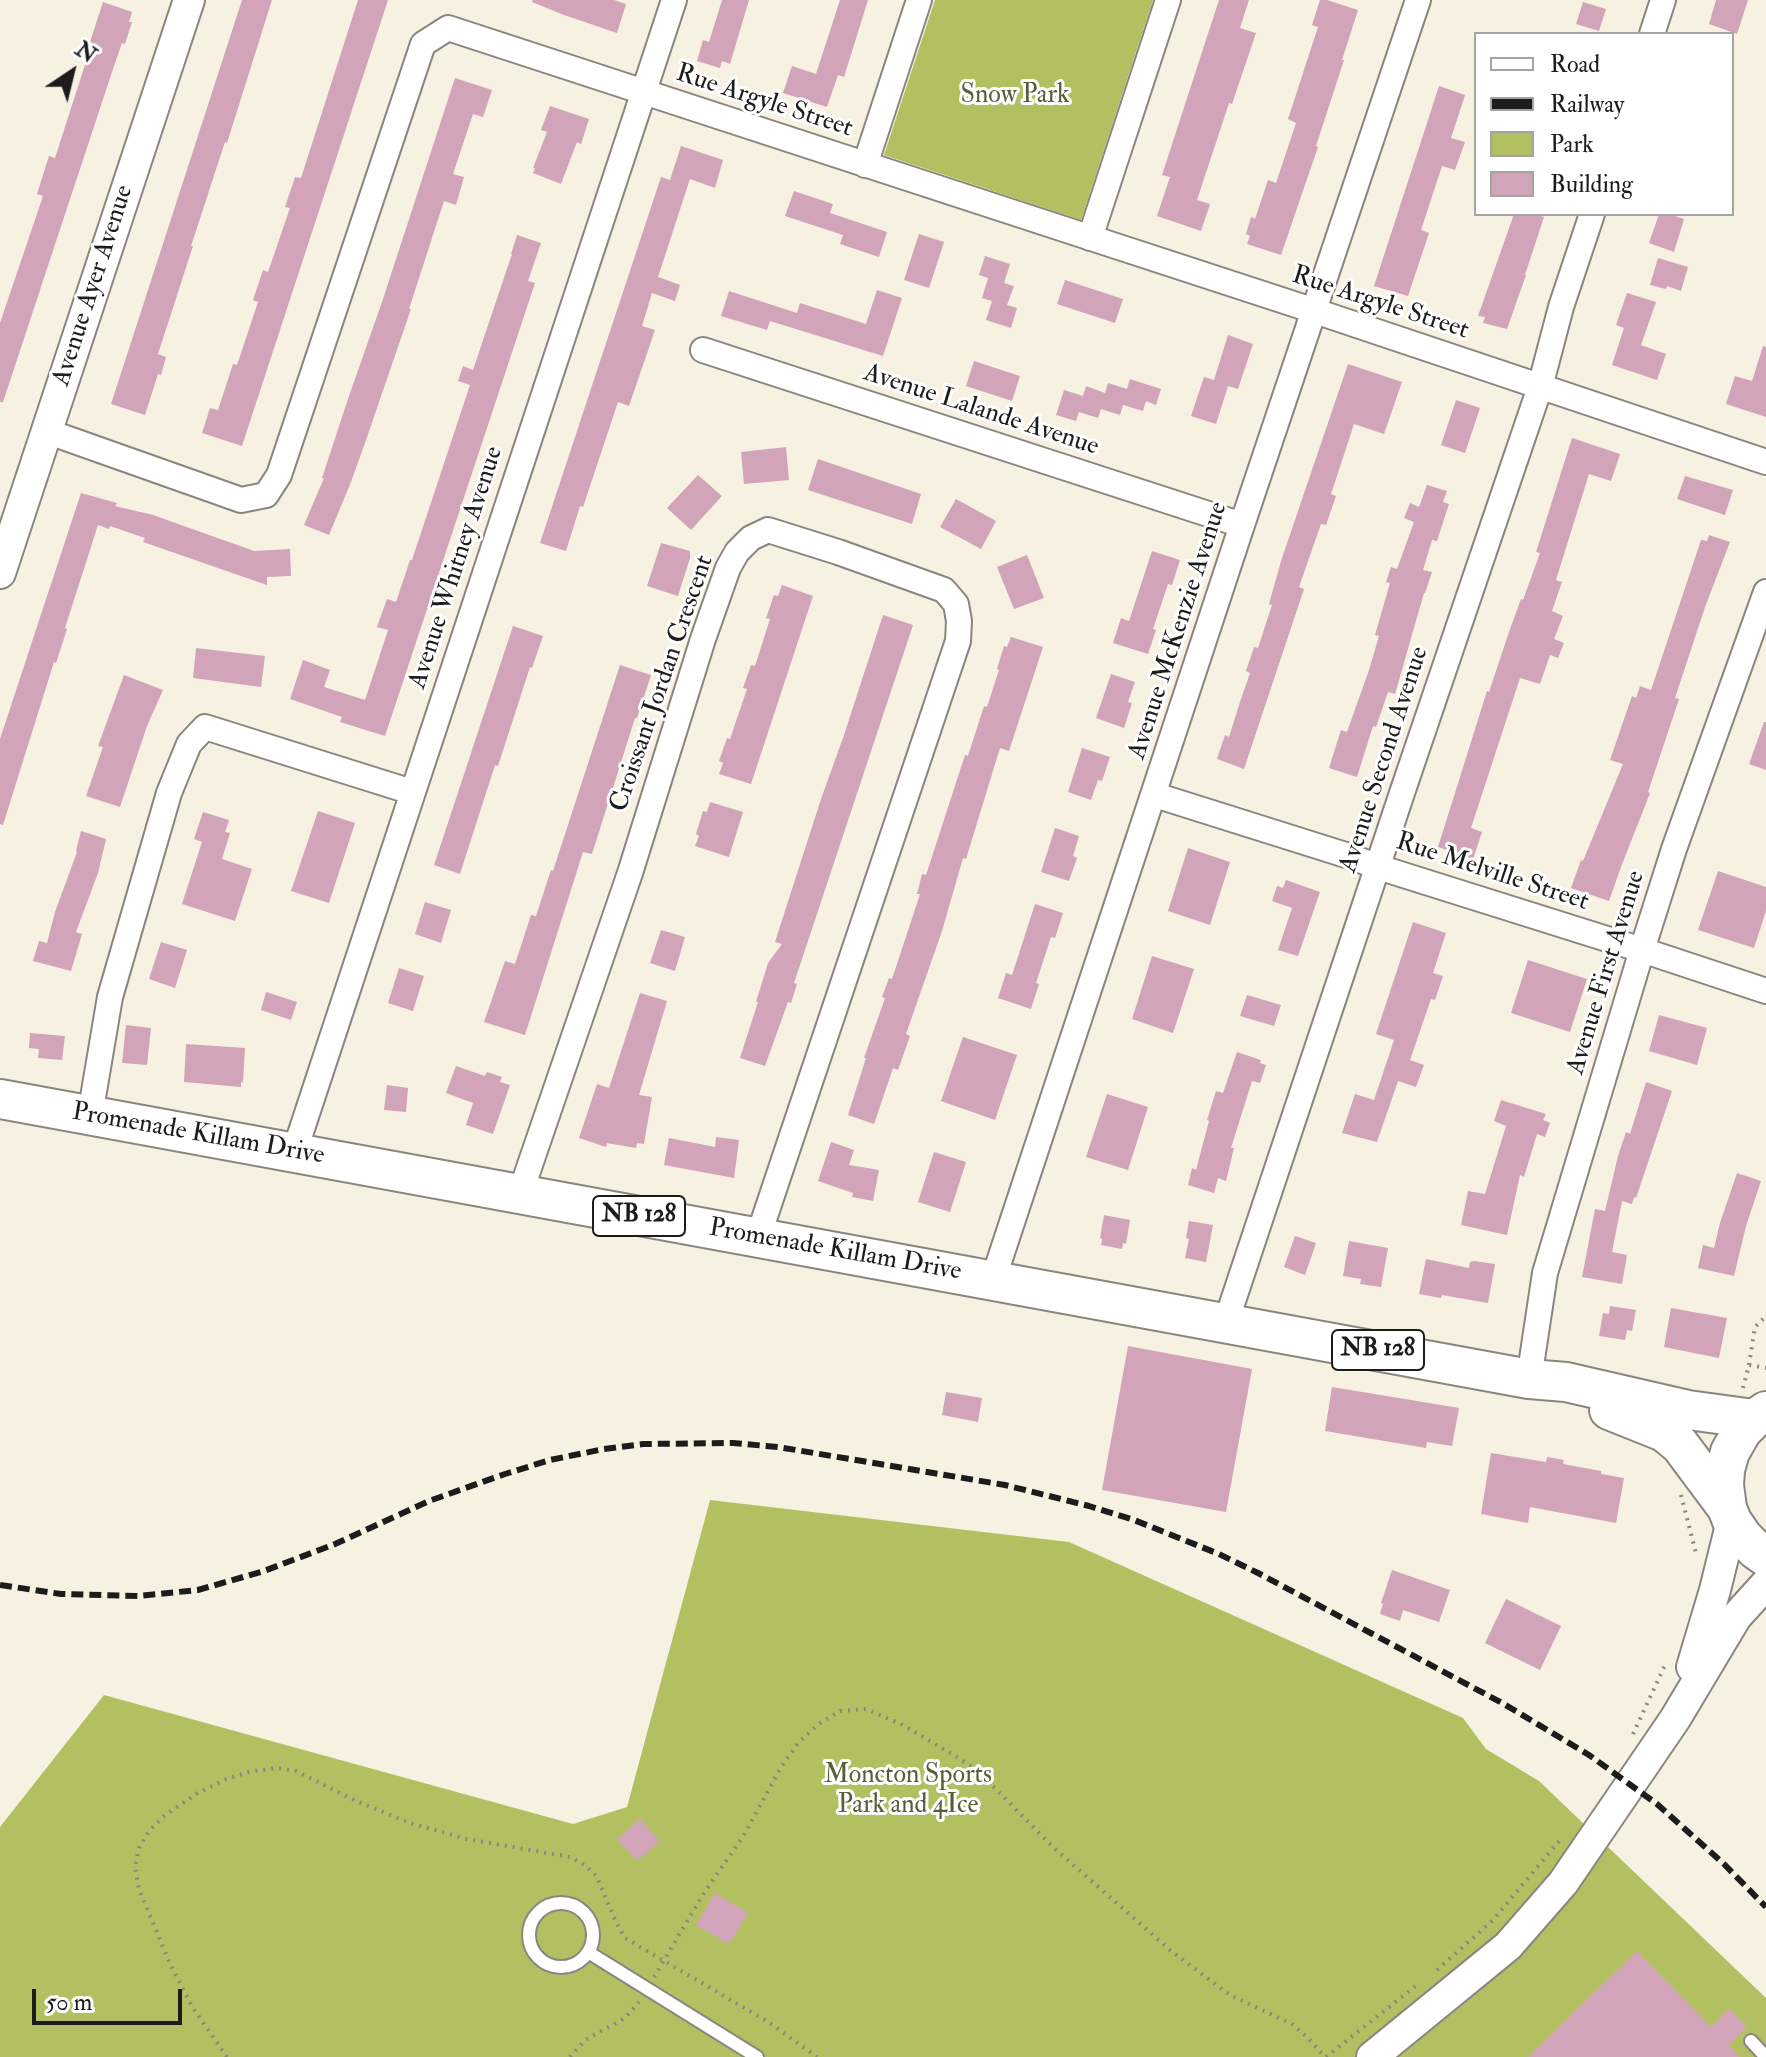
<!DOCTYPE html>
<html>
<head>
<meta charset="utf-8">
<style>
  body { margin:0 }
  #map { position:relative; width:1766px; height:2057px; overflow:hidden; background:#f7f1e2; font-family:"IM FELL Double Pica",serif }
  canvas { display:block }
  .legend { position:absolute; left:1474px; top:32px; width:260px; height:184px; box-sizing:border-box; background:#fff; border:2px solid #a4a4a4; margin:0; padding:10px 14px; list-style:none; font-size:24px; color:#1c1c1c }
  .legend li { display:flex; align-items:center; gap:16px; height:40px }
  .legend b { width:40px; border:2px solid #a4a4a4 }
  .north { position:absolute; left:32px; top:32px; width:80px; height:80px; -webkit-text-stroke:6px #fff; paint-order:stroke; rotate:35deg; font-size:22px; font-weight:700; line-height:32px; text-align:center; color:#1c1c1c }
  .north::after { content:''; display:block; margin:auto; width:28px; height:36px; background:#1c1c1c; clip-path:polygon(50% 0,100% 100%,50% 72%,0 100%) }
  .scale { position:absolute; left:32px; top:1989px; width:150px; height:36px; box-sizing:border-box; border:4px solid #1c1c1c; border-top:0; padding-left:10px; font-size:24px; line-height:28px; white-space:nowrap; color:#1c1c1c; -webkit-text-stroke:6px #fff; paint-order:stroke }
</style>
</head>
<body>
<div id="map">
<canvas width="1766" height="2057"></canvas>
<ul class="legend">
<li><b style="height:10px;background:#fff"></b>Road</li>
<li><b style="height:10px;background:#1c1c1c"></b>Railway</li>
<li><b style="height:22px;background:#b3c062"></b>Park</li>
<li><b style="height:22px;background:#d1a4b9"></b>Building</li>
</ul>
<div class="north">N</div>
<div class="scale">50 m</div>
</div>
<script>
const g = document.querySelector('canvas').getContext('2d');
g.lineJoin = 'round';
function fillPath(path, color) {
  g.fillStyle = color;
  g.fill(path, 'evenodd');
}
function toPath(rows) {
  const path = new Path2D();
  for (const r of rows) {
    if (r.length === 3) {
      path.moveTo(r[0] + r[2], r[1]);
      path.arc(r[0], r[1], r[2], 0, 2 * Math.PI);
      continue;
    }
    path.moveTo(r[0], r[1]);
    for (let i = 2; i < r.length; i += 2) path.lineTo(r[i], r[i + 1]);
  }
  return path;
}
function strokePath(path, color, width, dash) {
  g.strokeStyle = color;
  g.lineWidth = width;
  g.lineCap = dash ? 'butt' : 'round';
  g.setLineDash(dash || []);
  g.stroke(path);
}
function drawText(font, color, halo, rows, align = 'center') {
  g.font = font + ' "IM FELL Double Pica",serif';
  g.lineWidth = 6;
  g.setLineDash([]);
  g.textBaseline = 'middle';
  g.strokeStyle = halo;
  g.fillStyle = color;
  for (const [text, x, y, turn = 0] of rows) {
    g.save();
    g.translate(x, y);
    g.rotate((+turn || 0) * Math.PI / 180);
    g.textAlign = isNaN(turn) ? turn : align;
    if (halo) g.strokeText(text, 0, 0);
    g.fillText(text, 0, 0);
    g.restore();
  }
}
const green = toPath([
  [935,0,1153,0,1081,220,884,155],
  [710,1500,1069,1542,1463,1718,1486,1749,1539,1781,1766,1998,1766,2057,0,2057,0,1827,104,1695,573,1824,627,1807]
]);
const building = toPath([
  [242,0,272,0,227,143,225,142,191,246,193,246,158,354,166,357,161,375,158,374,145,415,111,404],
  [358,0,388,0,242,446,202,433,210,408,218,410,233,364,237,365,258,302,253,300,263,270,268,272,290,208,285,207,295,177,301,178],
  [533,0,614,0,626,4,617,33,564,15,532,2],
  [722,0,749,0,730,64,722,61,720,68,697,61,703,40,709,42],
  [840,0,868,0,844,77,838,75,827,107,783,93,792,66,816,74],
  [1219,0,1249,0,1240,28,1256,33,1232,104,1229,103,1197,200,1210,204,1201,231,1157,216,1170,177,1162,175],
  [1320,0,1327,0,1358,10,1342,60,1344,60,1316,146,1318,147,1281,255,1247,244,1250,236,1246,234,1251,217,1255,219,1268,180,1276,183,1296,123,1288,119,1318,27,1312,25],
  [1716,0,1748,0,1737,34,1709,24],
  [103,2,132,12,129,22,132,22,125,44,122,43,114,66,3,402,0,402,0,323,43,196,37,194,49,156,55,158,92,43,90,42],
  [1583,2,1606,9,1599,31,1576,24],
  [455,78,492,90,483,117,473,114,453,174,464,177,456,205,444,201,409,309,411,309,366,440,351,482,329,535,304,525,324,478,322,478,349,396,382,302],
  [1439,86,1465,95,1451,138,1465,142,1455,170,1442,166,1421,230,1429,233,1408,296,1374,286],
  [550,106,589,119,581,144,577,142,561,184,533,173,535,168,533,168,547,132,541,130],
  [681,146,723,160,715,188,690,179,658,277,680,285,675,301,652,293,642,326,655,330,629,406,618,402,583,507,580,506,566,551,540,543,661,177,670,180],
  [794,191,833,204,830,213,887,232,879,257,840,244,843,235,785,216],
  [1514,214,1536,214,1544,217,1525,275,1526,275,1507,329,1483,323,1485,317,1478,316],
  [1659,214,1669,214,1684,219,1674,252,1649,243],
  [919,234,944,242,929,288,904,280],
  [517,235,541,243,528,281,535,283,385,736,340,722,342,717,290,699,303,660,330,670,324,687,365,700,388,630,377,627,387,599,396,602,410,560,412,560,470,385,458,381,463,366,473,370,512,254,511,254],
  [985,256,1010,264,1004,283,1014,286,1007,305,1017,308,1011,328,986,320,992,301,982,298,988,278,979,275],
  [1658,258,1688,267,1681,291,1667,286,1666,289,1650,285],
  [1065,280,1123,299,1115,323,1057,304],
  [877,290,902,298,883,356,770,321,767,330,721,316,729,291,797,313,800,303,866,324],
  [1627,293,1656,302,1641,345,1666,354,1657,380,1612,365,1624,328,1616,325],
  [1228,335,1253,344,1238,389,1228,386,1216,424,1191,416,1204,377,1214,380],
  [1763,346,1766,347,1766,417,1726,404,1735,376,1752,381],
  [974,361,1020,376,1012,401,966,386],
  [1348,364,1402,382,1384,434,1354,424,1331,494,1336,496,1326,525,1321,524,1299,587,1304,589,1244,769,1217,759,1225,735,1229,737,1240,702,1250,673,1246,671,1254,647,1258,648,1272,605,1269,604,1281,561],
  [1130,379,1161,389,1156,405,1146,401,1143,411,1123,405,1120,415,1101,409,1098,418,1079,412,1076,421,1056,415,1064,390,1083,396,1086,386,1105,393,1108,383,1127,389],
  [1456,400,1480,408,1465,453,1441,445],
  [1572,438,1620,454,1611,481,1589,474,1556,580,1562,582,1552,611,1563,616,1554,639,1564,643,1558,658,1550,655,1540,684,1520,678,1471,828,1482,832,1473,859,1438,847,1487,691,1489,692,1509,632,1521,599,1523,600,1540,553,1536,552],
  [786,447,789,480,744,484,741,452],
  [818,459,921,494,912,524,808,490],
  [698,475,722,496,691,530,667,508],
  [1685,476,1733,490,1725,515,1677,499],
  [1427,485,1447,491,1443,502,1449,504,1437,541,1432,540,1423,570,1432,572,1425,593,1424,593,1395,694,1388,692,1376,727,1373,726,1357,777,1329,768,1341,730,1347,732,1369,670,1379,636,1375,635,1390,583,1386,582,1391,567,1397,569,1414,522,1404,518,1410,503,1419,507],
  [81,493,117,503,115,506,153,515,254,551,290,549,291,576,267,577,267,585,143,542,145,538,110,526,109,529,98,525,65,628,67,629,56,663,54,662,3,825,0,824,0,739],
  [956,499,996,521,981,549,940,527],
  [1709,535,1730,542,1705,607,1675,698,1679,699,1648,792,1650,793,1621,867,1609,901,1571,888,1581,860,1583,861,1623,764,1610,760,1632,696,1636,698,1640,686,1651,690,1701,540,1707,541],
  [661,543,690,551,690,558,678,596,647,586],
  [1152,551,1180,560,1172,585,1168,584,1153,629,1156,630,1148,654,1113,643,1121,618,1129,621],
  [1027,555,1044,598,1014,609,997,567],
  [782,585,813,596,751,784,719,774,723,763,719,761,727,738,730,739,747,689,743,688,751,665,755,666,770,619,766,618,774,595,778,596],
  [883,615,913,625,794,983,797,984,791,1003,788,1002,765,1066,740,1058,758,1002,756,1002,768,963,782,944,775,942,821,799,844,735],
  [513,626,543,636,532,668,530,667,498,766,495,765,460,874,434,865],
  [1011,637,1043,647,1009,751,1000,748,966,859,963,858,942,931,906,1034,910,1036,898,1070,893,1068,874,1124,848,1115,866,1058,864,1058,885,998,882,997,889,978,892,979,920,894,917,894,922,874,926,875,965,755,968,756,984,706,987,707,999,670,997,669,1004,646,1007,647],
  [196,648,265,656,261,687,193,678],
  [620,665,651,675,637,718,635,718,592,854,583,852,525,1035,484,1022,505,961,515,964,531,915,536,916,551,870,553,871],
  [1111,674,1135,682,1128,702,1132,703,1124,728,1096,718],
  [124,675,163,690,147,726,120,807,86,796,103,747,98,746],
  [1764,722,1766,722,1766,770,1749,764],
  [1082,748,1110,757,1102,781,1098,780,1091,800,1068,792],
  [710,802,743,812,729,857,695,846,699,836,696,834,703,811,707,812],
  [318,811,355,823,329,903,291,891],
  [203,812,229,820,225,832,230,833,222,859,252,869,235,921,182,904,202,842,194,839],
  [1055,828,1079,836,1073,856,1077,858,1069,881,1041,872],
  [81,831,106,839,98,873,76,932,82,934,71,971,33,961,39,941,47,943,55,912,77,852,76,851],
  [1188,848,1230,862,1210,925,1168,911],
  [1718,871,1766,887,1766,911,1754,948,1698,930],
  [1286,880,1320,892,1298,956,1278,950,1292,908,1272,901,1277,886,1283,888],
  [425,902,451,910,441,943,415,934],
  [1035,904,1063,913,1055,938,1051,937,1036,983,1039,984,1031,1009,998,998,1006,973,1012,975],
  [1413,922,1446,933,1433,973,1443,976,1435,1000,1431,999,1410,1060,1424,1065,1416,1087,1398,1081,1377,1142,1342,1133,1355,1094,1374,1100,1394,1040,1376,1034],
  [661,930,685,937,675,971,650,963],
  [161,942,187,950,175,988,149,979],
  [1152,956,1194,969,1173,1033,1132,1019],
  [1528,960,1587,979,1570,1032,1511,1013],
  [399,968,424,976,413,1011,388,1003],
  [266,992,297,1002,291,1020,261,1010],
  [640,993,667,1001,639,1095,652,1097,644,1144,637,1143,636,1148,607,1143,606,1147,579,1138,597,1084,609,1088],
  [1247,995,1281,1005,1274,1026,1240,1016],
  [1659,1015,1707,1028,1697,1065,1649,1051],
  [126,1025,151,1028,147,1065,122,1063],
  [30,1033,65,1036,62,1060,38,1058,39,1049,29,1048],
  [963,1037,1017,1055,995,1120,941,1101],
  [186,1044,245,1048,243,1082,241,1082,241,1087,184,1082],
  [1237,1052,1261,1060,1260,1063,1266,1065,1260,1083,1252,1081,1231,1148,1234,1148,1226,1181,1218,1178,1214,1193,1188,1185,1192,1168,1196,1170,1209,1121,1207,1120,1216,1091,1223,1093],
  [456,1066,485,1076,487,1072,502,1077,500,1082,510,1085,493,1134,466,1125,473,1103,446,1093],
  [1646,1082,1672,1091,1636,1198,1634,1197,1632,1204,1622,1201,1612,1252,1627,1255,1622,1284,1582,1277,1595,1209,1605,1211,1618,1156,1626,1132,1630,1134],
  [387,1085,408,1088,406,1112,384,1110],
  [1107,1094,1148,1107,1128,1170,1086,1157],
  [1501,1100,1546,1114,1543,1120,1550,1123,1545,1137,1537,1134,1524,1177,1520,1175,1507,1235,1461,1225,1468,1191,1485,1194,1506,1126,1494,1121],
  [716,1137,739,1140,734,1178,664,1165,669,1138,715,1147],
  [831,1142,854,1150,849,1165,879,1170,873,1201,852,1197,853,1193,818,1181],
  [934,1152,966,1162,950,1212,918,1202],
  [1737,1173,1761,1181,1746,1226,1734,1276,1698,1268,1703,1245,1714,1248,1720,1223],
  [1104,1215,1130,1220,1126,1244,1123,1243,1122,1249,1101,1245,1102,1239,1100,1238],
  [1189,1221,1213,1225,1206,1262,1185,1258,1189,1239,1186,1238],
  [1295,1236,1316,1243,1305,1275,1284,1267],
  [1349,1241,1388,1248,1381,1287,1360,1284,1361,1279,1343,1276],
  [1426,1259,1469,1268,1470,1262,1474,1261,1495,1264,1488,1303,1442,1295,1441,1298,1419,1294],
  [1610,1306,1636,1310,1632,1331,1627,1330,1625,1340,1599,1336,1603,1313,1609,1314],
  [1671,1308,1727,1318,1719,1358,1664,1347],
  [1128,1346,1252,1369,1226,1512,1102,1490],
  [1332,1387,1459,1408,1452,1446,1427,1442,1426,1448,1325,1431],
  [946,1392,982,1398,978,1422,942,1415],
  [1491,1453,1546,1462,1547,1457,1564,1460,1563,1464,1601,1471,1601,1474,1624,1478,1616,1523,1530,1507,1528,1523,1481,1514],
  [1392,1570,1450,1590,1439,1622,1403,1610,1400,1621,1380,1614,1383,1604,1381,1603],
  [1506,1599,1561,1626,1540,1670,1485,1643],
  [640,1819,660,1841,637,1861,617,1839],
  [715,1893,748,1913,729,1944,696,1925],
  [1637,1951,1711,2027,1729,2009,1747,2027,1729,2045,1740,2057,1528,2057]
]);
const path = toPath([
  [1749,1365,1755,1327,1766,1316],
  [1743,1388,1749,1365,1766,1368],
  [1681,1495,1697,1557],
  [1633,1734,1666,1663],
  [1437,1970,1493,1920,1560,1840],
  [654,1977,704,1893,744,1835,781,1767,799,1742,820,1723,840,1711,866,1709,901,1724,959,1758,980,1773,1053,1847,1170,1950,1230,1995,1292,2024,1307,2037,1325,2057],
  [227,2057,193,2008,170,1964,139,1889,135,1867,139,1848,149,1831,164,1816,196,1794,226,1779,249,1772,277,1768,296,1771,356,1801,410,1823,467,1839,570,1857,585,1865,597,1877,616,1922,625,1938,770,2023,817,2057],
  [570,2057,585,2040,625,2018,639,2002],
  [1326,2057,1417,1985]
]);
const service = toPath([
  [561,1935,32],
  [588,1952,757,2057],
  [1751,2041,1766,2057]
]);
const minor = toPath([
  [1652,34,1663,0],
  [865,165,919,0],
  [1090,238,1168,0],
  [703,350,1242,525],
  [46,431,241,500,266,495,279,475,423,44,448,28,1315,311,1766,462],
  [1155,795,1352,857,1378,867,1642,950,1766,991],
  [90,1115,110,997,169,793,189,744,205,727,412,792],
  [294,1153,674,0],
  [520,1194,630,873,703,639,728,568,737,552,751,538,768,530,838,552,944,590,956,604,959,621,958,641,758,1237],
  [993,1280,1242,525,1418,0],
  [1226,1322,1402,793,1540,387,1561,307,1592,214],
  [1529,1379,1545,1273,1642,950,1674,849,1766,592]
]);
const tertiary = toPath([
  [0,573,189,0],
  [1692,1667,1715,1590,1732,1521],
  [1372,2057,1508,1946,1563,1883,1675,1719,1736,1617,1766,1584]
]);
const primary = toPath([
  [0,1099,1529,1379,1566,1382,1688,1410,1754,1419],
  [1609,1410,1664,1432,1680,1445,1727,1508],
  [1766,1411,1754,1419,1742,1431,1730,1452,1725,1470,1724,1485,1727,1508,1732,1521,1743,1537,1756,1550,1766,1557]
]);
const rail = toPath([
  [0,1585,61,1594,138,1596,198,1590,264,1571,335,1544,429,1501,505,1474,550,1460,604,1449,643,1444,733,1443,778,1447,1005,1485,1089,1506,1134,1520,1219,1554,1258,1573,1504,1704,1589,1755,1657,1804,1724,1864,1766,1907]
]);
const shields = [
  [639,1216,92],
  [1378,1350,92]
];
const shieldNames = [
  ["NB 128",639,1216],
  ["NB 128",1378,1350]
];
const parkNames = [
  ["Snow Park",1015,96],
  ["Moncton Sports",908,1776],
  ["Park and 4Ice",908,1806]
];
const streetNames = [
  ["Rue Argyle Street",764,102,18],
  ["Avenue Ayer Avenue",94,286,-72],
  ["Rue Argyle Street",1380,304,18],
  ["Avenue Lalande Avenue",981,411,18],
  ["Avenue Whitney Avenue",457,568,-72],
  ["Avenue McKenzie Avenue",1179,631,-72],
  ["Croissant Jordan Crescent",663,684,-71],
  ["Avenue Second Avenue",1385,760,-72],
  ["Rue Melville Street",1492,873,18],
  ["Avenue First Avenue",1607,973,-73],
  ["Promenade Killam Drive",198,1135,10],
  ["Promenade Killam Drive",835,1251,10]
];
fillPath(green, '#b3c062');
fillPath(building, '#d1a4b9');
strokePath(service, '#8a867f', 16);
strokePath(minor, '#8a867f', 28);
strokePath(tertiary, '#8a867f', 34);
strokePath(primary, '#8a867f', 42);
strokePath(path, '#8a867f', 4, [2, 6]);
strokePath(service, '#fff', 12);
strokePath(minor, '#fff', 24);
strokePath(tertiary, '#fff', 30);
strokePath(primary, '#fff', 38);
strokePath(rail, '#1c1c1c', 6, [12, 6]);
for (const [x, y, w] of shields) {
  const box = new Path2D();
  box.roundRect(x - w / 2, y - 20, w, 40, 6);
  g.fillStyle = '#fff';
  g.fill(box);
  strokePath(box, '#1c1c1c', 2);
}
drawText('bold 24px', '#1c1c1c', null, shieldNames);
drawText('26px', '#585e38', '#fff', parkNames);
drawText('26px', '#1c1c1c', '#fff', streetNames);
</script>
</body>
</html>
